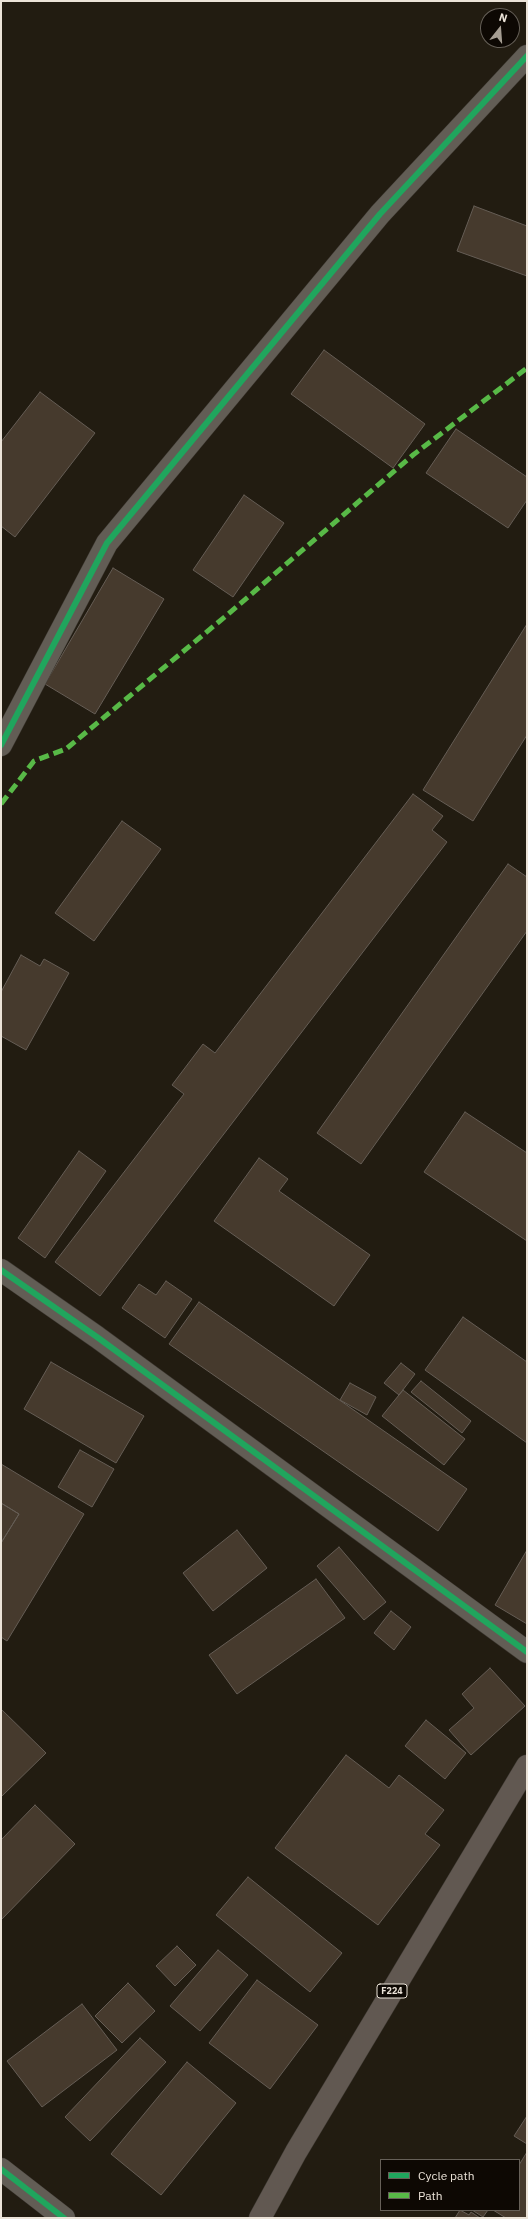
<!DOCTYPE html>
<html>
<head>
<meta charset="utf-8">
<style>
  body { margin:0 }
  #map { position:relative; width:528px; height:2219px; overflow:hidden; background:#221c11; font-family:"IBM Plex Sans",sans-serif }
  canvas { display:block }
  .frame { position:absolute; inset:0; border:2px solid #ebe3d8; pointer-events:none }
  .legend { position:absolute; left:380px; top:2159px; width:140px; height:52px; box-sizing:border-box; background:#0d0803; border:1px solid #666058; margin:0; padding:5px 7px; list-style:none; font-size:12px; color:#ebe3d8 }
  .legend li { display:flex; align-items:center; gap:8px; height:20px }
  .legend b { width:20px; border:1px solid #666058 }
  .north { position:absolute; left:480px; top:8px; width:40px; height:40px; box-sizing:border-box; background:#0d0803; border:1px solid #666058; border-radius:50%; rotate:17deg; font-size:11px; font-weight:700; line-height:16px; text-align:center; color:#ebe3d8 }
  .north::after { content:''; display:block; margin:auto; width:14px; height:18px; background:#a59d92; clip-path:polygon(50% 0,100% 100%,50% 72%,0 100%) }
</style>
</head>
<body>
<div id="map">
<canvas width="528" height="2219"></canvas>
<div class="frame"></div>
<ul class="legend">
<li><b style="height:5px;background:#20a55d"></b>Cycle path</li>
<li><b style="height:5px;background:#58b947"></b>Path</li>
</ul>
<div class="north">N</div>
</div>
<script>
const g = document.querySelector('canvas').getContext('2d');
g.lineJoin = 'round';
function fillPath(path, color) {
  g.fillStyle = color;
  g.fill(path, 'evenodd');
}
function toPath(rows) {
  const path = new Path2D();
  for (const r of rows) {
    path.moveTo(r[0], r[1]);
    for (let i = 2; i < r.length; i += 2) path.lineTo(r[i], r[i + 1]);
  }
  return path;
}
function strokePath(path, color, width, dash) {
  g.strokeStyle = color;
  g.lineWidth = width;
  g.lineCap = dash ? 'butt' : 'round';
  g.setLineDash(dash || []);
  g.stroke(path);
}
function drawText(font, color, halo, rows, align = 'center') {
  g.font = font + ' "IBM Plex Sans",sans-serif';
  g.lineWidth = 3;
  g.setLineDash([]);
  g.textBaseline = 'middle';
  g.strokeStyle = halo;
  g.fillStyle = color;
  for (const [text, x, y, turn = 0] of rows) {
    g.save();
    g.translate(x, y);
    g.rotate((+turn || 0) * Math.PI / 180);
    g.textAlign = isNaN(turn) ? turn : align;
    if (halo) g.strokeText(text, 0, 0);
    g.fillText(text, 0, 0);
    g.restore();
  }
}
const building = toPath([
  [474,206,527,226,527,276,457,251,474,206],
  [324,350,425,424,393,468,291,394,324,350],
  [40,392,95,433,15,537,1,526,1,442,40,392],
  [456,429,527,477,527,500,508,528,426,473,456,429],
  [244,495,284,523,233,597,193,570,244,495],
  [113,568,164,599,95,714,45,684,113,568],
  [527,624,527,735,473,821,423,790,527,624],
  [413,794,443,816,432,830,447,842,100,1296,55,1262,184,1094,172,1085,203,1044,215,1053,413,794],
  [122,821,161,849,94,941,55,913,122,821],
  [508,864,527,877,527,931,361,1164,317,1133,508,864],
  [21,955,40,966,44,959,69,973,26,1050,1,1036,1,992,21,955],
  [465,1112,527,1153,527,1241,424,1172,465,1112],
  [79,1151,106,1171,45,1258,18,1238,79,1151],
  [259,1158,288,1179,279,1191,370,1255,334,1306,214,1221,259,1158],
  [166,1281,192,1299,165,1338,122,1308,139,1284,156,1295,166,1281],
  [199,1302,467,1489,438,1531,169,1344,199,1302],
  [463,1317,527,1362,527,1443,425,1370,463,1317],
  [51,1362,144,1416,116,1463,24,1409,51,1362],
  [401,1363,415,1374,399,1395,384,1383,401,1363],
  [421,1381,471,1421,462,1433,411,1392,421,1381],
  [350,1383,376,1397,367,1415,340,1400,350,1383],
  [403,1390,465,1439,444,1465,382,1416,403,1390],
  [80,1450,114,1469,92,1507,58,1487,80,1450],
  [1,1464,84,1514,7,1641,1,1637,1,1543,19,1514,1,1503,1,1464],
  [1,1503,19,1514,1,1543,1,1503],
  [237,1530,267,1568,213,1611,183,1573,237,1530],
  [339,1547,386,1602,364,1620,317,1566,339,1547],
  [527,1550,527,1624,495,1605,527,1550],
  [316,1579,345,1618,237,1694,209,1655,316,1579],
  [391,1611,411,1627,394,1650,374,1633,391,1611],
  [490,1668,525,1706,471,1755,449,1730,474,1708,462,1694,490,1668],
  [1,1709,46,1753,2,1796,1,1795,1,1709],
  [426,1720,466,1753,445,1779,405,1746,426,1720],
  [346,1755,389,1788,399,1775,444,1810,425,1834,440,1845,378,1925,275,1848,346,1755],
  [35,1805,75,1844,1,1920,1,1840,35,1805],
  [248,1877,342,1953,310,1992,216,1915,248,1877],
  [177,1946,196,1965,175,1986,156,1966,177,1946],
  [218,1950,248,1975,200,2031,170,2006,218,1950],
  [257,1980,318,2025,270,2089,209,2043,257,1980],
  [128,1983,155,2011,122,2043,95,2016,128,1983],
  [82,2004,117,2050,42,2107,7,2061,82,2004],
  [140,2038,166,2062,90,2141,65,2117,140,2038],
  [187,2062,236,2103,161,2195,111,2154,187,2062],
  [527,2116,527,2144,514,2136,527,2116],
  [527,2152,527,2218,506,2218,493,2210,519,2210,519,2165,527,2152],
  [460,2210,469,2215,471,2212,480,2218,455,2218,460,2210],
  [472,2210,488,2210,483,2217,472,2210]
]);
const street = toPath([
  [1,745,107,543,380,214,527,56],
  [1,1270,97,1337,527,1652],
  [1,2169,64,2218]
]);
const primary = toPath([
  [260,2218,296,2152,527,1766]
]);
const quiet = toPath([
  [1,804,34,761,66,749,227,615,413,455,527,368]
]);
const cycleway = toPath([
  [1,745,107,543,380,214,527,56],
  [1,1270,97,1337,527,1652],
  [1,2169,64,2218]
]);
const shields = [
  [392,1991,30]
];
const shieldNames = [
  ["F224",392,1991]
];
fillPath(building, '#463a2d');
strokePath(building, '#655d55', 1);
strokePath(street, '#3c3730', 23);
strokePath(primary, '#3c3730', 23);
strokePath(street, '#625d55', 22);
strokePath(primary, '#615851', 22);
strokePath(quiet, '#58b947', 5, [10, 5]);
strokePath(cycleway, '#20a55d', 6);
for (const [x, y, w] of shields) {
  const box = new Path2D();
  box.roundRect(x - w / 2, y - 7, w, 14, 3);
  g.fillStyle = '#0d0803';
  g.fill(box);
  strokePath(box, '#ebe3d8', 1);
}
drawText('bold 9px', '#ebe3d8', null, shieldNames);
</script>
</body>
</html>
